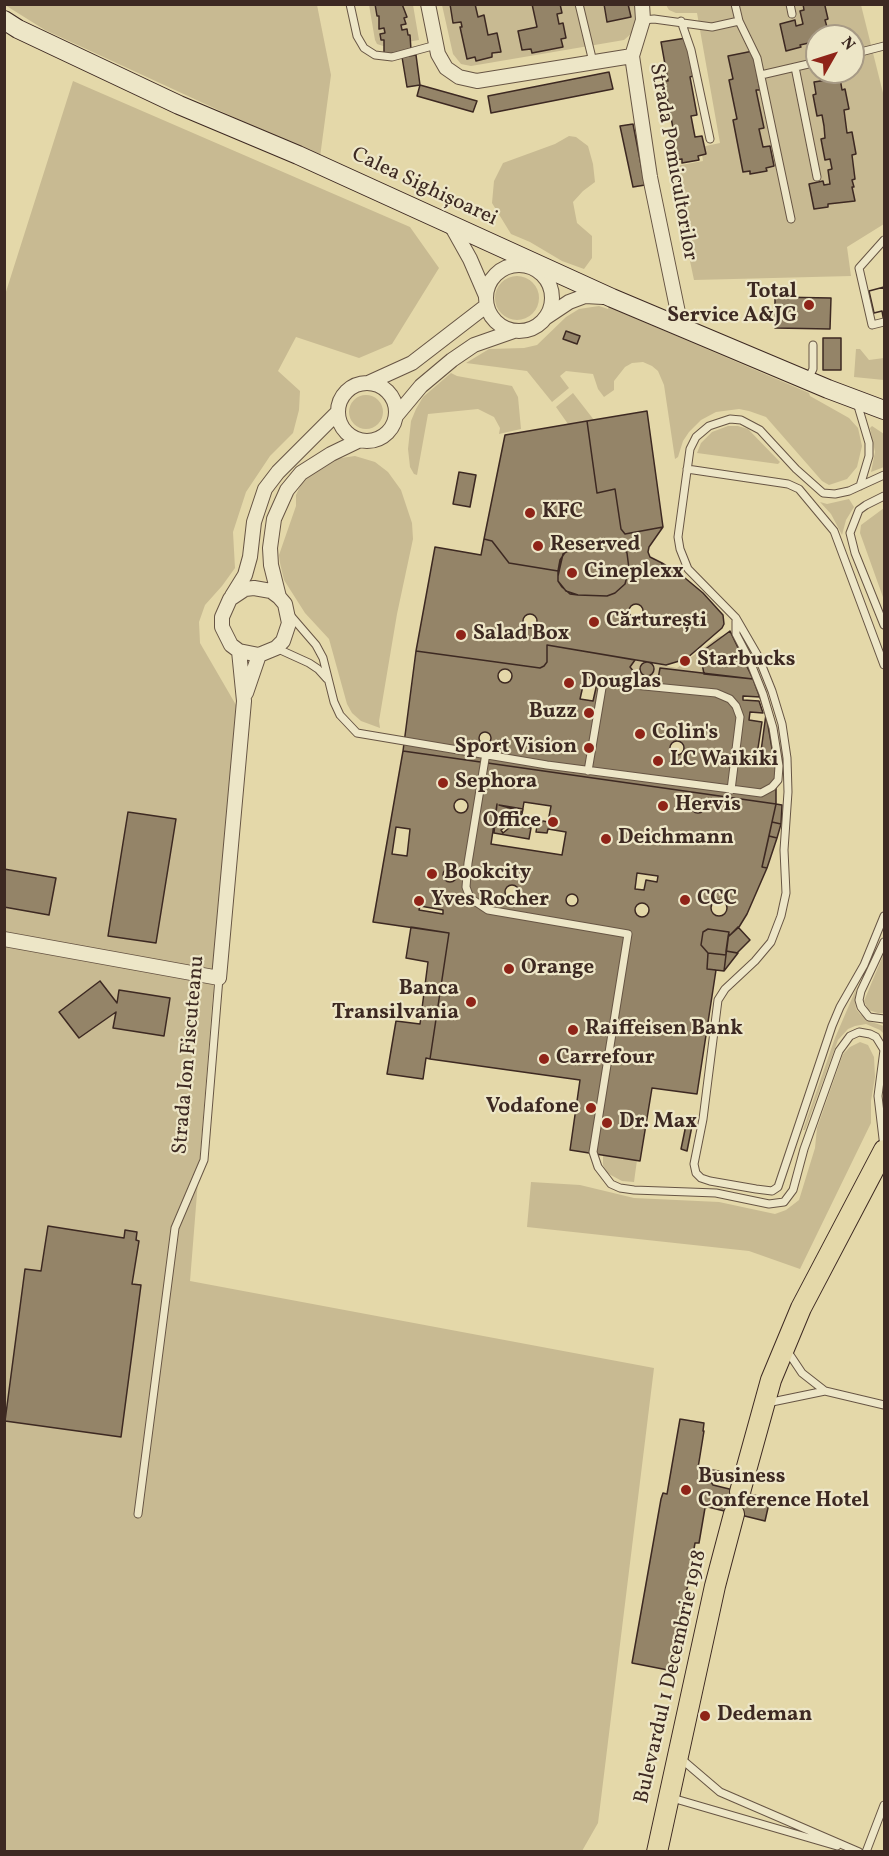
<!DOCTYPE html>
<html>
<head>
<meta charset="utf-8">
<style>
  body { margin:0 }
  #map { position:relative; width:889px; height:1856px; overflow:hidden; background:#e4d8a9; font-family:Vollkorn,serif }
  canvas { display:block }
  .frame { position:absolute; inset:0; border:6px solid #3d2922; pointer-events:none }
  .north { position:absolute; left:805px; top:24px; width:60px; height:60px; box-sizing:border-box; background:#ede6c7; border:2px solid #a79a85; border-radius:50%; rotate:51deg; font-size:16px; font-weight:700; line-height:24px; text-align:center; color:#3d2922 }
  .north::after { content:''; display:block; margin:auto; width:21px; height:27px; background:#8f2418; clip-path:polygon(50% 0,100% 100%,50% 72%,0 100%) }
</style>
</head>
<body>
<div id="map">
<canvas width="889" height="1856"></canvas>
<div class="frame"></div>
<div class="north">N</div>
</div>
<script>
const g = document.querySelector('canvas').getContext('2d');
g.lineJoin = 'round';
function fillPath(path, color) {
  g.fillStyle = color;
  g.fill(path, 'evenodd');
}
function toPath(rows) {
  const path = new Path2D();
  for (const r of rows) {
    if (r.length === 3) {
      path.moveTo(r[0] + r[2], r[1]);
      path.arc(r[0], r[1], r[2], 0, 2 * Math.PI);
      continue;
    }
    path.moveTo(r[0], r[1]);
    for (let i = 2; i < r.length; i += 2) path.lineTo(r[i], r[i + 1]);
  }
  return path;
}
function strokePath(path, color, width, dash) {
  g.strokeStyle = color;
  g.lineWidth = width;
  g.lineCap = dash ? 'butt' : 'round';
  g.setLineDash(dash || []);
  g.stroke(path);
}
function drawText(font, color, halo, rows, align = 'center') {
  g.font = font + ' Vollkorn,serif';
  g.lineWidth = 4.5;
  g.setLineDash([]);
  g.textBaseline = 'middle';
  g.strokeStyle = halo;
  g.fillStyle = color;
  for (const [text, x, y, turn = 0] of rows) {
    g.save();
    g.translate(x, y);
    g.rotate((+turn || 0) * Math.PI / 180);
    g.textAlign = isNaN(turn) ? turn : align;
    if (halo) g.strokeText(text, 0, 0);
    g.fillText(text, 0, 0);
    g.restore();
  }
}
const green = toPath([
  [5,5,317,5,331,75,320,157,45,30],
  [369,5,413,5,419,40,383,46,377,44,375,40],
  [442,5,637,5,636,19,632,33,624,40,471,66,461,64,453,54],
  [666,5,861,5,884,97,884,224,847,247,851,276,694,280,670,167,703,161,701,147,720,143,697,13,676,13,669,10],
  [817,36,853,36,853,72,817,72],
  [73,81,410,227,439,268,392,344,359,358,296,337,278,371,300,391,299,410,293,433,270,456,246,492,233,532,235,568,222,586,205,605,199,622,200,643,236,705,190,1281,654,1368,598,1823,582,1851,5,1852,4,298],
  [569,136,576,137,588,146,593,164,595,182,583,191,573,202,577,223,592,236,592,258,584,269,562,261,530,242,511,234,492,203,494,181,503,163,555,144],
  [517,298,22],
  [599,306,608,309,609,307,809,393,810,396,849,418,858,428,862,446,857,467,847,479,829,485,822,481,766,417,749,411,739,409,716,412,701,420,689,432,683,441,678,457,675,459,664,385,658,371,652,366,643,362,632,363,625,367,614,381,614,390,604,397,598,389,593,374,566,371,560,376,569,388,552,402,527,371,466,363,489,349,524,348,537,345,566,317,579,309],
  [856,349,860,349,869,360,884,358,884,380,854,377],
  [451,373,457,376,512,386,518,397,521,429,499,434,500,428,494,417,478,409,428,414,417,475,414,474,410,467,408,449,411,421,416,409,423,397],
  [573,393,594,420,568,424,556,407],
  [366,412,17],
  [728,426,738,426,748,429,780,462,778,464,697,453,701,443,712,432],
  [872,426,884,434,884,467,871,472,875,452,870,428],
  [355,456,375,462,388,472,401,490,412,523,413,539,397,614,379,721,380,728,361,721,352,713,347,704,329,639,305,613,284,580,280,563,279,555,296,506,296,495,302,482,334,459],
  [849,499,854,507,846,520,842,535,831,514,820,502,827,504],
  [884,508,884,600,860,533,861,525],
  [725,635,700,653,704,674,660,668,658,679,639,678,630,667,635,660,677,668,718,637],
  [884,953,884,1013,878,1013,868,1010,864,1001],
  [856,989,855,1000,856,1009,860,1014,871,1022,884,1026,884,1034,880,1030,866,1024,855,1026,848,1029,838,1040,805,1130,803,1130,835,1038],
  [860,1042,868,1045,874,1057,875,1077,871,1101,871,1123,800,1269,749,1251,527,1227,531,1182,580,1185,634,1198,719,1202,775,1214,786,1210,799,1200,815,1148,817,1128,843,1054,850,1047],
  [603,1155,637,1160,634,1182,622,1181,607,1173,603,1165]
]);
const building = toPath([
  [375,4,402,4,407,17,404,18,406,24,401,25,402,30,407,29,408,35,410,35,411,50,384,55,384,40,381,40,380,34,385,33,384,28,379,29,379,16,377,16,375,4],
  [450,4,475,4,478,17,484,15,488,35,497,33,501,52,492,53,492,57,476,61,475,57,467,59,460,27,462,27,461,22,453,23,450,4],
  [532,4,560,4,562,13,557,14,559,24,563,23,566,38,561,39,563,47,532,53,531,49,522,50,518,31,537,27,532,4],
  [604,4,628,4,631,17,607,22,604,4],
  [803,4,827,4,825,6,828,19,825,20,827,27,825,27,827,36,817,36,817,44,813,45,813,42,800,45,801,47,786,51,780,24,795,20,796,26,803,24,800,11,804,10,803,4],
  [686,38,693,76,690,77,697,115,691,116,695,137,702,136,706,154,698,156,699,160,682,163,682,159,674,160,668,129,673,128,664,81,668,81,661,42,686,38],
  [753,51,760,90,756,90,764,128,759,129,763,147,770,146,774,166,766,168,767,171,750,174,750,171,743,172,733,120,737,119,729,80,733,79,728,56,753,51],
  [416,55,420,85,407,87,402,57,416,55],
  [609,72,613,89,491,113,488,96,609,72],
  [840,78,842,90,845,89,849,109,844,110,847,133,852,132,856,154,852,155,855,179,852,180,854,187,852,187,855,201,828,204,828,207,814,209,809,184,823,181,824,185,830,184,828,170,832,169,830,159,825,160,821,139,825,138,824,126,822,115,817,116,813,95,816,94,814,82,840,78],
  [420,85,477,101,473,112,417,96,420,85],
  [633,124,645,185,633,187,620,126,633,124],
  [884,287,884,322,882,311,874,313,869,291,884,287],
  [884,287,884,322,882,311,874,313,869,291,884,287],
  [775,297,831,298,830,329,775,328,775,297],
  [566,331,580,336,577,344,563,339,566,331],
  [823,338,841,338,841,370,823,370,823,338],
  [647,411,663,527,625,534,621,529,615,489,597,493,587,421,647,411],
  [587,421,597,493,615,489,621,529,625,534,663,527,649,547,648,552,650,557,662,563,660,572,629,569,627,553,625,547,621,543,613,540,566,551,560,560,558,571,509,563,492,541,484,539,505,435,587,421],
  [459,472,476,475,470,507,453,504,459,472],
  [484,539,492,541,509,563,558,571,558,581,562,587,570,594,578,595,607,596,615,593,625,584,629,569,660,572,662,563,685,578,703,593,723,615,724,624,722,628,686,659,666,665,547,645,547,662,544,666,540,668,416,651,435,547,481,555,484,539],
  [606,540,613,540,621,543,627,553,629,569,625,584,615,593,607,596,578,595,566,591,558,581,558,576,563,554,571,549,606,540],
  [636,611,7],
  [530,621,7],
  [730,631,753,679,704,674,700,653,730,631],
  [547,645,635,660,630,667,639,678,658,679,660,668,753,679,766,714,776,771,776,804,403,751,416,651,540,668,544,666,547,662,547,645],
  [647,669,7],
  [505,676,7],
  [585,677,598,679,593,701,580,699,585,677],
  [743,696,760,697,766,714,759,766,744,764,744,760,756,761,762,722,749,720,750,712,763,713,759,701,743,700,743,696],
  [485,738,6],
  [677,748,7],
  [403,751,776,804,762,867,767,868,747,914,739,927,728,937,729,932,708,929,703,932,701,945,708,953,707,969,716,970,697,1094,652,1088,640,1161,570,1150,580,1080,430,1059,449,933,373,922,403,751],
  [461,806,7],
  [698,806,7],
  [524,802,551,806,548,822,538,820,536,832,547,833,548,829,566,832,562,855,491,844,497,804,494,833,529,839,531,828,520,826,524,802],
  [776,804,782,805,781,824,772,822,776,804],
  [499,805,523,809,521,818,503,833,501,830,519,818,521,811,505,823,503,821,517,810,499,805],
  [128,812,176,819,156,943,108,936,128,812],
  [772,822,781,824,777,838,769,836,772,822],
  [396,827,410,829,407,856,392,854,396,827],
  [769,836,777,838,767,868,762,867,769,836],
  [450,875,7],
  [4,869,56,878,49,915,4,907,4,869],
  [637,873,658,876,657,882,646,880,644,890,635,889,637,873],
  [512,892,7],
  [572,900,6],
  [719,908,8],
  [642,910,7],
  [420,906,443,910,443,914,419,910,420,906],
  [411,927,449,933,430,1059,426,1058,423,1079,387,1074,396,1021,420,1024,428,962,406,958,411,927],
  [738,927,750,940,737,953,726,951,728,937,738,927],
  [708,929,729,932,726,955,708,953,701,945,703,932,708,929],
  [726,951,738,953,724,971,726,955,726,951],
  [708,953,726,955,724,971,707,969,708,953],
  [100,981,117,1003,119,990,170,998,164,1036,113,1028,116,1012,79,1038,59,1012,100,981],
  [686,1125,692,1126,687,1151,681,1149,686,1125],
  [48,1226,124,1238,125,1230,137,1232,136,1240,139,1241,132,1284,141,1285,121,1437,5,1421,25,1269,41,1271,48,1226],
  [680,1419,704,1423,703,1431,704,1431,698,1468,719,1471,717,1481,709,1479,713,1485,770,1499,765,1521,708,1507,705,1508,699,1543,695,1543,673,1671,632,1663,661,1499,663,1493,667,1494,680,1419]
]);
const lane = toPath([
  [350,4,357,36,364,48,375,55,392,57,436,45],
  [579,4,593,62],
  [735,4,739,21,757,58,791,219],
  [790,4,792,14],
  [643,20,654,19,712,27,739,21],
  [681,21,691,50,710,139],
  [853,54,884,46],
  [795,67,817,177],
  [761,75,817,62],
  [884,240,859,268,872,325,884,322],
  [808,379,813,369,813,345],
  [858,406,869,443,869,456,860,486],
  [687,469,788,484,799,489,834,531,884,665],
  [884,475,849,491,835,494,823,493,796,469,760,430,741,420,730,419,709,426,696,437,690,449,678,537,680,549,688,569,736,618,758,656,772,691,782,724,787,758,788,792,784,850,786,893,781,916,771,942,755,961,725,989,718,1000,703,1119,694,1164,696,1173,701,1178,710,1181,756,1189,772,1191,778,1187,832,1026,840,1007,864,965,884,916],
  [884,496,866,505,859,510,850,533,855,553,884,625],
  [291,616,316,645,323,658,334,702,340,715,357,733,547,765,761,793,772,787,778,780,779,766,773,728,763,694,749,659,736,634,736,621],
  [276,648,309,663,318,669,327,679],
  [486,753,468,863,466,887,470,898,488,910,628,934,593,1152,598,1167,611,1184,620,1188,634,1190,716,1193,769,1204,784,1202,793,1190,804,1149,839,1051,850,1036,859,1032,870,1034,876,1037,884,1050,878,1096,884,1147],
  [588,771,603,682,716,693,730,699,736,706,740,717,731,790],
  [884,942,861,991,859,1000,861,1007,869,1017,884,1019],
  [786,1349,802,1373,825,1391],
  [767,1403,825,1391,884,1405],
  [138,1514,175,1228,204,1160,219,978],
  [679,1757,720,1792,859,1852],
  [672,1798,837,1846],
  [866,1852,884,1805]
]);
const street = toPath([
  [428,4,438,54,446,68,459,77,477,81,632,56],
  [642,4,643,20,632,56,650,177,681,327],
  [451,225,470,259,486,296],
  [519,298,33],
  [545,318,569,302,585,296,603,297],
  [368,383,412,363,486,306],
  [367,412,29],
  [396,416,421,386,452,360,474,345,514,331],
  [232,596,245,575,250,557,254,522,265,489,278,472,338,412],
  [279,597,271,591,254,588,245,589,230,599,222,617,222,627,231,645,239,651,259,655,276,648,283,641,289,623,285,604,279,597,271,565,270,548,274,519,287,490,301,473,331,454,360,440],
  [246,693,259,655],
  [4,939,219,978,244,701,239,651]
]);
const secondary = toPath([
  [4,20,18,29,179,105,298,155,612,298,828,389,884,410]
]);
const primary = toPath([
  [740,1492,771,1380,801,1308,884,1150],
  [657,1852,715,1586,734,1514]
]);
const markers = [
  [809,305,6,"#8f2418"],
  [530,513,6,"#8f2418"],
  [538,546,6,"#8f2418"],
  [572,573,6,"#8f2418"],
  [594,622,6,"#8f2418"],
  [461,635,6,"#8f2418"],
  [685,661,6,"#8f2418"],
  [569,683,6,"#8f2418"],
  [589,713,6,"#8f2418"],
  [640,734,6,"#8f2418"],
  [589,748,6,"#8f2418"],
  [658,761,6,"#8f2418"],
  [443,783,6,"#8f2418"],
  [663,806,6,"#8f2418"],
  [553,822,6,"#8f2418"],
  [606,839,6,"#8f2418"],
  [432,874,6,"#8f2418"],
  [685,900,6,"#8f2418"],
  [419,901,6,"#8f2418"],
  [509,969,6,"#8f2418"],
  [471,1002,6,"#8f2418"],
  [573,1030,6,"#8f2418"],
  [544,1059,6,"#8f2418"],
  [591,1108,6,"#8f2418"],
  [607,1123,6,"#8f2418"],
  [686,1490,6,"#8f2418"],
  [705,1716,6,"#8f2418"]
];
const streetNames = [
  ["Strada Pomicultorilor",672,162,80],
  ["Calea Sighișoarei",424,188,25],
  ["Strada Ion Fiscuteanu",190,1055,-85],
  ["Bulevardul 1 Decembrie 1918",672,1677,-77]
];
const poiNames = [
  ["Total",797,293,"right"],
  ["Service A&JG",797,317,"right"],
  ["KFC",542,513],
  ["Reserved",550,546],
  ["Cineplexx",584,573],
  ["Cărturești",606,622],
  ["Salad Box",473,635],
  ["Starbucks",697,661],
  ["Douglas",581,683],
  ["Buzz",577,713,"right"],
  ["Colin's",652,734],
  ["Sport Vision",577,748,"right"],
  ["LC Waikiki",670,761],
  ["Sephora",455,783],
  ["Hervis",675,806],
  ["Office",541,822,"right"],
  ["Deichmann",618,839],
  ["Bookcity",444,874],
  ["CCC",697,900],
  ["Yves Rocher",431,901],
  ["Orange",521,969],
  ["Banca",459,990,"right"],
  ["Transilvania",459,1014,"right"],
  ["Raiffeisen Bank",585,1030],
  ["Carrefour",556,1059],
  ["Vodafone",579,1108,"right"],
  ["Dr. Max",619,1123],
  ["Business",698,1478],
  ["Conference Hotel",698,1502],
  ["Dedeman",717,1716]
];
fillPath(green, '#c8ba92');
fillPath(building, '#948468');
strokePath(building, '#3d2922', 1.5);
strokePath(lane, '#675544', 9);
strokePath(street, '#675544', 16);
strokePath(secondary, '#3d2922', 20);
strokePath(primary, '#3d2922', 22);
strokePath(lane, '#ede6c7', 7);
strokePath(street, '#ede6c7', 14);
strokePath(secondary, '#ede6c7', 18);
strokePath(primary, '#e4d8a9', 20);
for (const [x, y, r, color] of markers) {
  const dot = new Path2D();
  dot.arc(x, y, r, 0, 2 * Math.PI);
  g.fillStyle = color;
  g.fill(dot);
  strokePath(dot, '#ede6c7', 2);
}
drawText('21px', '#3d2922', '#ede6c7', streetNames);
drawText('bold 21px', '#3d2922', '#ede6c7', poiNames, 'left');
</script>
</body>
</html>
